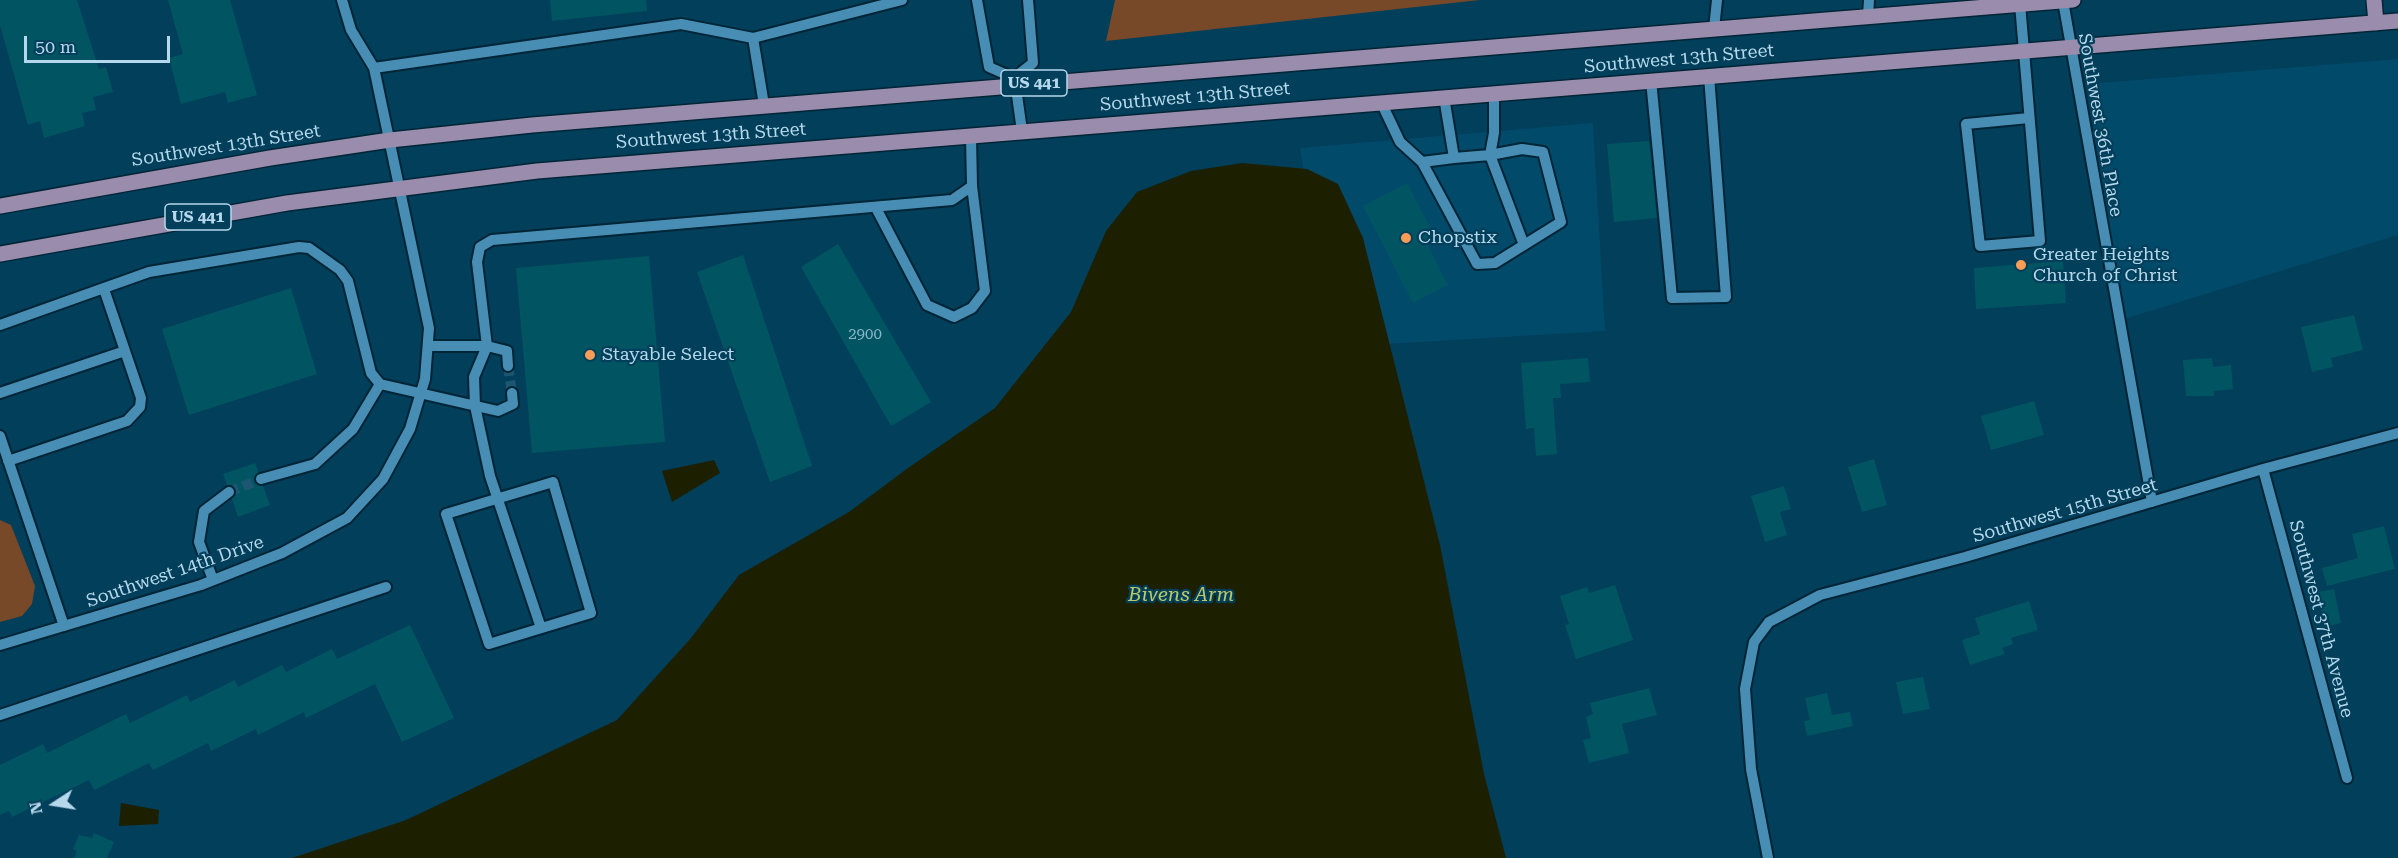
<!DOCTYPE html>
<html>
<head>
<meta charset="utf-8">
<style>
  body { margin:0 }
  #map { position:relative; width:2398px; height:858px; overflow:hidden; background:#013f5a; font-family:"Roboto Serif",serif }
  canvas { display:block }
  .north { position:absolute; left:24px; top:774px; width:60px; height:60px; -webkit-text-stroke:4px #013f5a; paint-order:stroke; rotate:258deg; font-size:16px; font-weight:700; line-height:24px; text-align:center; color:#b6d8ec }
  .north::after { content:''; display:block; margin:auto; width:21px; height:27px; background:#b6d8ec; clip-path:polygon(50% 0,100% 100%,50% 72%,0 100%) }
  .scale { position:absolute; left:24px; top:36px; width:146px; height:27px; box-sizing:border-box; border:3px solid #b6d8ec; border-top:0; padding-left:8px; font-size:18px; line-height:21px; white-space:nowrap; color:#b6d8ec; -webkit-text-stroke:4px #013f5a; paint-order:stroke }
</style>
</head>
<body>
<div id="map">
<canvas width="2398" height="858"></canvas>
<div class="north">N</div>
<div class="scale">50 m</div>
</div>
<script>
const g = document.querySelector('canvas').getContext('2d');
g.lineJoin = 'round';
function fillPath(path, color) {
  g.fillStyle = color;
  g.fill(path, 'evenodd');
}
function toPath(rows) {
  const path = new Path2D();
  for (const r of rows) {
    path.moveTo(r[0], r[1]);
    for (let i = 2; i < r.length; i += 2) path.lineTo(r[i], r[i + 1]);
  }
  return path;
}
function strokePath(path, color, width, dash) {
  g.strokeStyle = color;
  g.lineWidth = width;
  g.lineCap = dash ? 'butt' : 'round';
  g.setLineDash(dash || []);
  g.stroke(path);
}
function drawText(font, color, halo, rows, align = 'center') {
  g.font = font + ' "Roboto Serif",serif';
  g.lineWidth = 4.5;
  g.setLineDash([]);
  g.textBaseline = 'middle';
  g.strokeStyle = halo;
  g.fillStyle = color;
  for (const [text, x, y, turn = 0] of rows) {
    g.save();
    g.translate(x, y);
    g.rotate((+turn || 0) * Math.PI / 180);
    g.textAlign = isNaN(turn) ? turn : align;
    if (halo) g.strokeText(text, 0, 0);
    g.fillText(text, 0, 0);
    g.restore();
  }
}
const built = toPath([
  [2398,59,2398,235,2121,320,2087,84],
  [1593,123,1605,331,1354,346,1305,181,1300,148]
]);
const green = toPath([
  [1115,0,1480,0,1106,41],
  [0,520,11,525,35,586,32,604,22,616,0,622]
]);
const water = toPath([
  [1242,163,1307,169,1338,184,1363,238,1440,545,1484,774,1506,858,292,858,406,820,617,720,691,638,739,575,849,512,908,468,995,408,1071,312,1106,231,1137,192,1191,171],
  [714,460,720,473,672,502,662,471],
  [121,803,159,810,158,824,119,826]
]);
const building = toPath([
  [0,0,77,0,99,69,106,67,113,92,93,97,96,110,82,113,85,126,44,138,40,121,28,125,0,25],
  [168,0,230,0,257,95,228,103,225,92,181,104,169,58,183,54],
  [550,0,646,0,647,11,552,21],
  [1649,141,1657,218,1614,222,1607,144],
  [1407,183,1436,239,1427,244,1448,285,1413,303,1363,206],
  [838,244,931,402,891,426,801,267],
  [743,255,812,466,770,482,697,272],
  [649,256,665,442,532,453,516,268],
  [2063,261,2066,303,1976,309,1974,268],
  [291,288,317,374,189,415,162,329],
  [2354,315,2363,350,2331,358,2333,367,2312,372,2301,327],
  [1588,358,1590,382,1560,384,1561,398,1553,398,1557,454,1536,456,1534,428,1526,429,1521,363],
  [2212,358,2213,367,2231,365,2233,389,2214,391,2214,396,2186,396,2183,360],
  [2034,401,2044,435,1991,450,1981,416],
  [1874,459,1887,505,1862,512,1848,467],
  [255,463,258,472,254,482,263,486,270,505,238,517,232,499,236,490,232,485,227,485,223,474],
  [1784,486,1791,509,1780,512,1787,535,1765,542,1751,496],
  [2384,526,2395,569,2327,586,2322,568,2358,558,2352,534],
  [1615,585,1633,640,1576,659,1565,625,1569,624,1560,596,1587,587,1589,593],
  [2334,589,2341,623,2325,627,2317,592],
  [2029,601,2038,630,2011,638,2013,644,2002,648,2005,654,1970,665,1962,640,1980,634,1975,618],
  [410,625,454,718,402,742,375,684,306,718,304,712,258,735,256,729,211,751,208,743,153,770,149,763,94,790,89,780,12,817,9,811,0,815,0,765,43,744,47,753,126,714,130,723,187,695,190,702,235,680,238,687,282,665,286,672,332,649,337,659],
  [1923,677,1930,709,1903,714,1896,682],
  [1649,688,1657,715,1622,724,1629,753,1589,763,1583,740,1591,738,1586,717,1593,714,1590,703],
  [1827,693,1832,715,1850,712,1853,726,1807,736,1804,721,1810,720,1805,698],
  [94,833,114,842,107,858,74,858,77,851,73,849,79,835,92,838]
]);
const minorTunnel = toPath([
  [508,366,512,393],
  [229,492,261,479]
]);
const minor = toPath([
  [342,0,351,30,374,68,681,24,753,38,902,0],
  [977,0,989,67,1014,78],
  [2063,1,2152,502],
  [2020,4,2040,241,1980,246,1966,124,2029,118],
  [1868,16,1869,0],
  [1714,29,1717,0],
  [753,38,764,105],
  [1014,78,1033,63,1028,0],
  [1651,80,1672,298,1726,297,1709,76],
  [1015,81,1022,131],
  [1444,97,1454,158,1490,155,1494,133,1494,93],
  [1381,102,1400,142,1422,162,1477,264,1495,263,1524,245,1561,222,1543,152,1522,149,1490,155,1524,245],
  [1422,162,1454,158],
  [876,208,927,305,954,317,972,308,985,291,972,186],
  [0,325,149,272,299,247,309,248,340,270,348,281,371,373,380,384,498,411,513,404,512,393],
  [428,346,487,346,507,351,508,366],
  [0,393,125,351],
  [0,436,64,626],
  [8,461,127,421,140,407,141,398,104,289],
  [2263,469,2347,778],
  [261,479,315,464,353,429,380,384],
  [553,482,591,613,489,644,446,514,553,482],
  [213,580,199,542,204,511,229,492],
  [541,628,490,476,475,406,474,377,487,346,477,262,480,247,492,240,952,200,972,186,971,137],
  [0,645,201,585,282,553,347,518,383,479,410,429,425,379,429,328,374,68],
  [0,715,386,587],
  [1768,858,1751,769,1745,689,1754,642,1769,622,1820,595,1965,557,2263,469,2398,433]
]);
const major = toPath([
  [2374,0,2376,23],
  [0,206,270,158,390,140,532,125,2073,0],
  [0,254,287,203,537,171,2398,21]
]);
const markers = [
  [1406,238,6,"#fd9c56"],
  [2021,265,6,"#fd9c56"],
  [590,355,6,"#fd9c56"]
];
const numberNames = [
  ["2900",865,335]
];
const shields = [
  [1034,83,66],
  [198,217,66]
];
const shieldNames = [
  ["US 441",1034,83],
  ["US 441",198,217]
];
const streetNames = [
  ["Southwest 13th Street",1679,59,-5],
  ["Southwest 13th Street",1195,97,-5],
  ["Southwest 36th Place",2100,125,80],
  ["Southwest 13th Street",711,136,-4],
  ["Southwest 13th Street",226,146,-9],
  ["Southwest 15th Street",2065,511,-16],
  ["Southwest 14th Drive",175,572,-19],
  ["Southwest 37th Avenue",2321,619,75]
];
const poiNames = [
  ["Chopstix",1418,238],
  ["Greater Heights",2033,255],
  ["Church of Christ",2033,276],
  ["Stayable Select",602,355]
];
const waterNames = [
  ["Bivens Arm",1181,595]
];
fillPath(built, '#024a69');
fillPath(green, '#774929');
fillPath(water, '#1d2000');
fillPath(building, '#015563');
strokePath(minorTunnel, '#1c5670', 10, [10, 5]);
strokePath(minor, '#002537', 14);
strokePath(major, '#002537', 18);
strokePath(minor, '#488eb4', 10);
strokePath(major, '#9a8cac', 15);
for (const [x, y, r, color] of markers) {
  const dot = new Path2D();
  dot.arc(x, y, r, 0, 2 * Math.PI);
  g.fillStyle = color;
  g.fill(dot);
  strokePath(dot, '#013f5a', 2);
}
drawText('15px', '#89b7ca', null, numberNames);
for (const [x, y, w] of shields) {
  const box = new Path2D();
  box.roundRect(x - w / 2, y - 13, w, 26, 4.5);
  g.fillStyle = '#013f5a';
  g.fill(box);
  strokePath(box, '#b6d8ec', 1.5);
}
drawText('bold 16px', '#b6d8ec', null, shieldNames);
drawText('18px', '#b6d8ec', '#013f5a', streetNames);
drawText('18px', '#b6d8ec', '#013f5a', poiNames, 'left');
drawText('italic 20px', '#bdc967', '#013f5a', waterNames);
</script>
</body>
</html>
